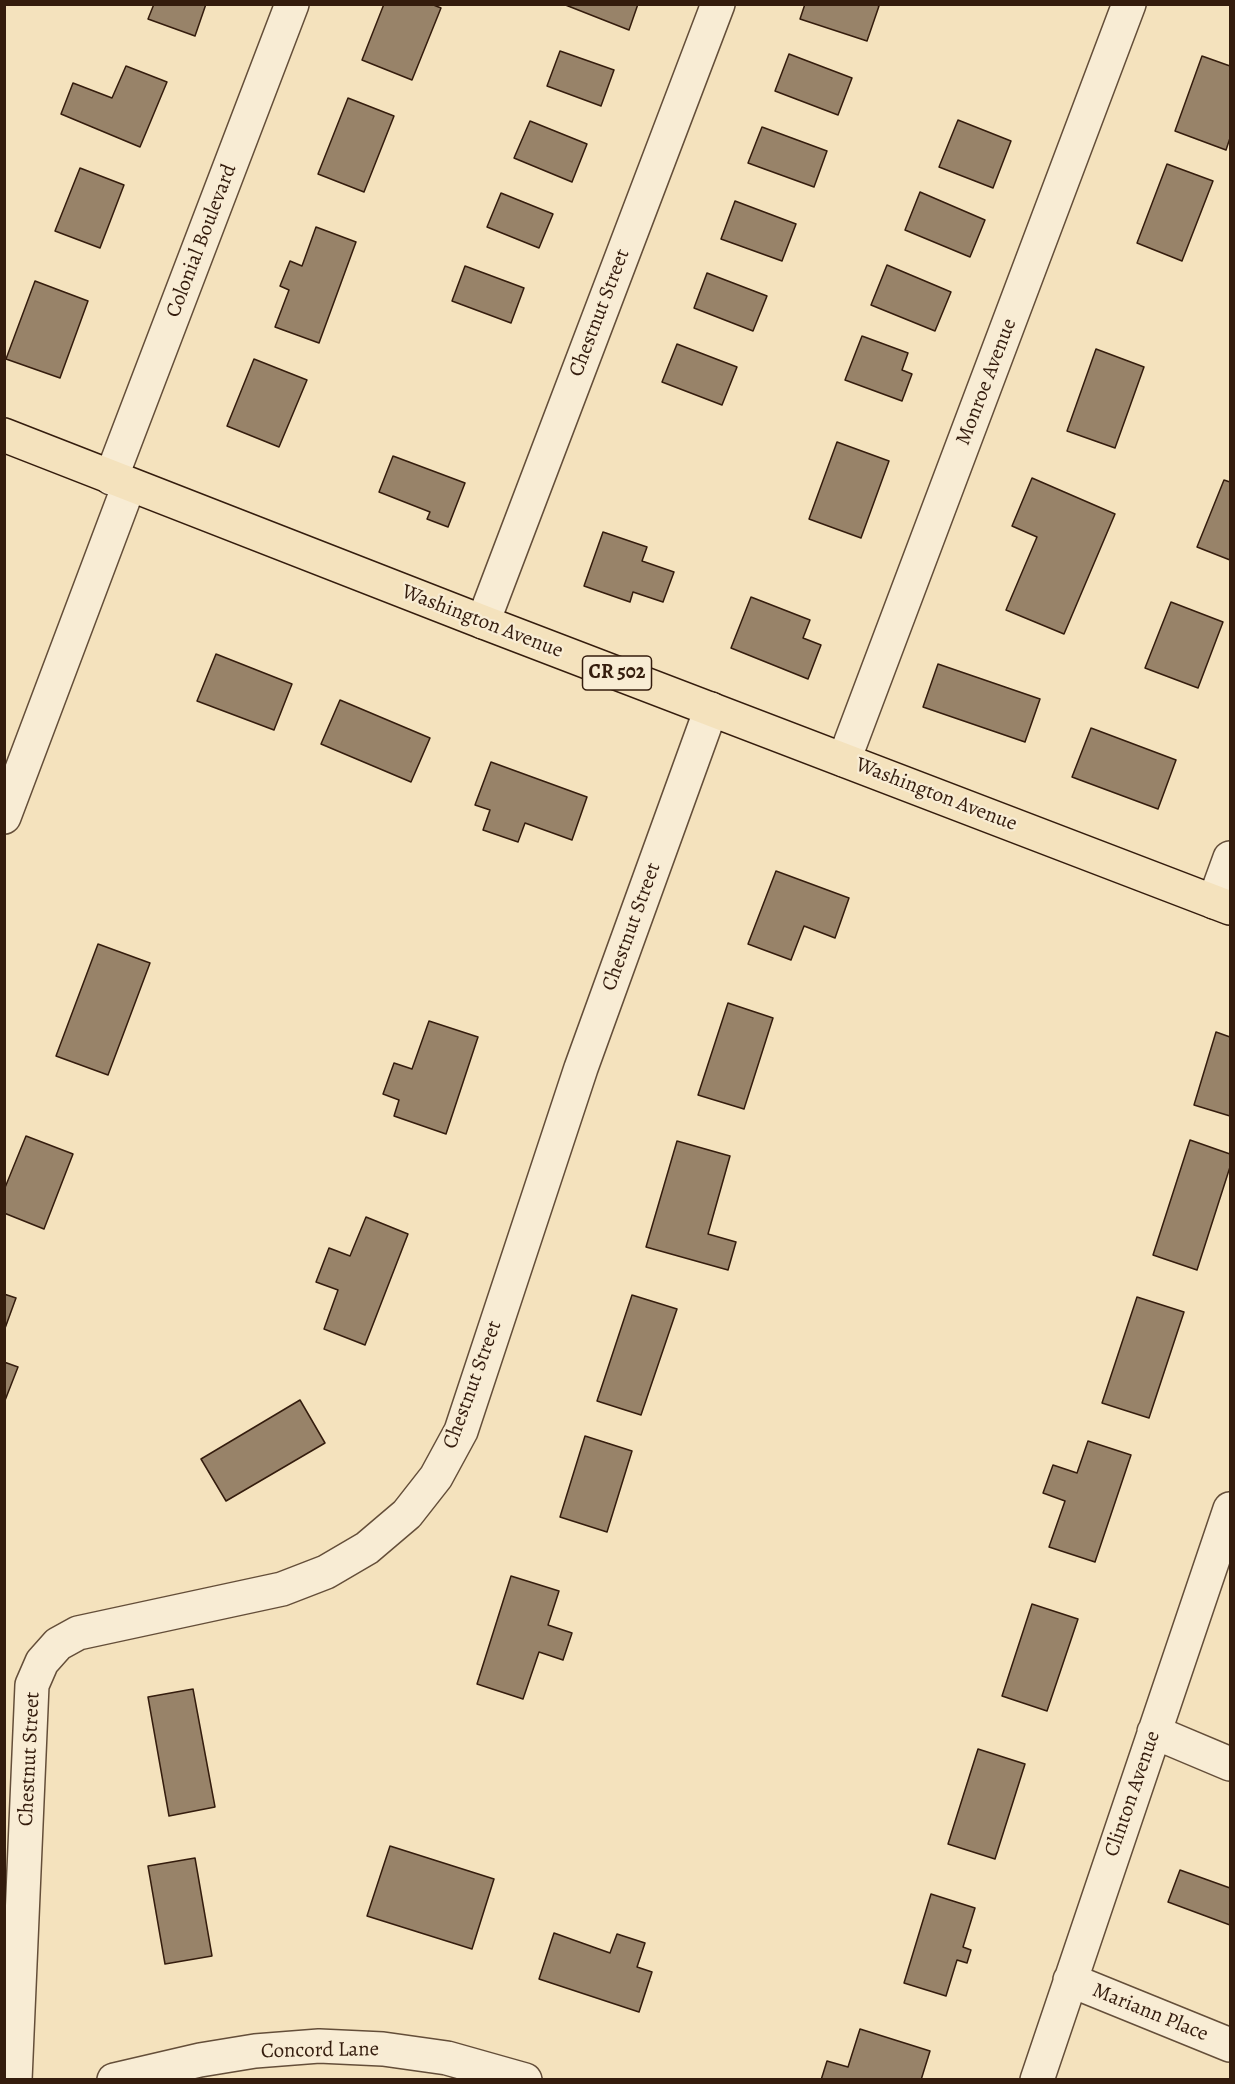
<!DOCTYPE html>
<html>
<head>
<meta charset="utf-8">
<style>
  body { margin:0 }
  #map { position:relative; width:1235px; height:2084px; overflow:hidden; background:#f4e2bd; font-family:Alegreya,serif }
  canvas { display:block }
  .frame { position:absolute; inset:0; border:6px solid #341c0d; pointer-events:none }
</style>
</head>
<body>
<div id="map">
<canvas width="1235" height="2084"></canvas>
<div class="frame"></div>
</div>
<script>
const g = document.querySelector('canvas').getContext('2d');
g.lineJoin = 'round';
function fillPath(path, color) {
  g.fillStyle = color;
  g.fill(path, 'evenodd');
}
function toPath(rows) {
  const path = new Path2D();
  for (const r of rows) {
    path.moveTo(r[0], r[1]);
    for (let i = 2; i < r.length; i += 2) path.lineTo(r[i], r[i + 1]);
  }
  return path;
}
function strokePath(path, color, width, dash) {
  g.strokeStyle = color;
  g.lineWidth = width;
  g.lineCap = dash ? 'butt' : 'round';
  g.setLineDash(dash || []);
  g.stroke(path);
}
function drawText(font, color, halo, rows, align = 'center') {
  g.font = font + ' Alegreya,serif';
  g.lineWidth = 4.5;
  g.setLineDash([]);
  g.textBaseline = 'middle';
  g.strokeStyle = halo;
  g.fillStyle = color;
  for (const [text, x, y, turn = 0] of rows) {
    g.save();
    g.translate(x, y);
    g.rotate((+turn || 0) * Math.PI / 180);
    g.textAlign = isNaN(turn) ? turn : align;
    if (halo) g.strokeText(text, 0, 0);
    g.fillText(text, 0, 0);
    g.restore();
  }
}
const building = toPath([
  [154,4,206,4,195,36,148,19,154,4],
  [384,4,431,4,441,8,412,80,362,60,384,4],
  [563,4,638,4,629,30,563,4],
  [805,4,875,4,879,6,867,41,800,19,805,4],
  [560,51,614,70,601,106,547,86,560,51],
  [789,54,852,78,838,115,775,91,789,54],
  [1202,56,1230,66,1230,138,1226,150,1175,131,1202,56],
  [126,66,167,82,140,147,61,114,73,83,112,98,126,66],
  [348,98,394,116,364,192,318,174,348,98],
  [958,120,1011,141,993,188,939,167,958,120],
  [530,121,587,144,572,182,514,158,530,121],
  [762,127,827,151,814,187,748,163,762,127],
  [1167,164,1213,181,1182,261,1137,243,1167,164],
  [80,168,124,185,100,248,55,231,80,168],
  [920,192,985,220,970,257,905,230,920,192],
  [501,193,553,214,539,248,487,227,501,193],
  [735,201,796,224,782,261,721,239,735,201],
  [316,227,356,242,319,343,275,327,289,290,280,286,290,261,302,266,316,227],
  [887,265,951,292,935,331,871,305,887,265],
  [465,266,524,288,511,323,452,301,465,266],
  [707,273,767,296,753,331,694,308,707,273],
  [35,281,88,301,60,378,6,359,35,281],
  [862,336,908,353,902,370,912,374,902,401,845,380,862,336],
  [677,344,737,367,722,405,662,382,677,344],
  [1096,349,1144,367,1115,448,1067,431,1096,349],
  [254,359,307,380,279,447,227,426,254,359],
  [837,442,889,461,861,538,809,519,837,442],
  [393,456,465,483,448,527,427,519,430,512,379,492,393,456],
  [1032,478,1115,514,1064,634,1006,610,1037,537,1012,526,1032,478],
  [1224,480,1230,482,1230,560,1197,547,1224,480],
  [603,532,647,547,642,561,674,572,663,602,633,592,630,602,584,586,603,532],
  [751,597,810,620,803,638,821,645,808,679,731,648,751,597],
  [1171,602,1223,622,1198,688,1145,668,1171,602],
  [216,654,292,684,274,730,197,701,216,654],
  [938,664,1040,699,1025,742,923,707,938,664],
  [340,700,430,738,411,782,321,744,340,700],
  [1091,728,1176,760,1158,809,1072,777,1091,728],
  [491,762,587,797,572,840,525,823,518,842,483,830,490,810,475,805,491,762],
  [776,871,849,898,835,938,804,926,791,960,748,944,776,871],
  [98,944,150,963,108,1075,56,1056,98,944],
  [728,1003,773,1018,744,1109,698,1095,728,1003],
  [429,1021,478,1037,446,1134,394,1116,399,1100,383,1094,394,1063,412,1069,429,1021],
  [1216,1032,1230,1037,1230,1116,1194,1105,1216,1032],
  [26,1136,73,1154,44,1229,4,1213,4,1190,26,1136],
  [1190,1140,1230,1154,1230,1167,1197,1270,1153,1255,1190,1140],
  [677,1141,730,1156,708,1234,736,1242,728,1270,646,1247,677,1141],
  [366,1217,408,1234,365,1345,324,1329,338,1290,316,1282,329,1248,350,1256,366,1217],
  [4,1294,16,1298,4,1331,4,1294],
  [632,1295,677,1309,641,1415,597,1401,632,1295],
  [1137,1297,1184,1312,1149,1418,1102,1403,1137,1297],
  [4,1362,18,1367,4,1403,4,1362],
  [300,1400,325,1443,226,1501,201,1459,300,1400],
  [585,1436,632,1451,607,1532,560,1517,585,1436],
  [1088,1441,1131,1455,1095,1562,1049,1547,1065,1501,1043,1493,1053,1465,1077,1473,1088,1441],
  [511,1576,559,1591,548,1625,572,1633,563,1660,539,1652,523,1699,477,1684,511,1576],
  [1032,1604,1078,1619,1047,1711,1002,1696,1032,1604],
  [193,1689,215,1807,169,1816,148,1697,193,1689],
  [978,1749,1025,1764,995,1859,948,1844,978,1749],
  [390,1846,494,1879,472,1949,367,1916,390,1846],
  [195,1858,212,1956,165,1964,148,1866,195,1858],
  [1180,1870,1230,1888,1230,1925,1168,1902,1180,1870],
  [931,1894,975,1908,963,1947,971,1950,967,1963,957,1960,946,1996,904,1983,931,1894],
  [554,1933,610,1953,617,1934,645,1943,637,1967,652,1972,639,2012,539,1979,554,1933],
  [860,2029,930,2051,921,2080,821,2080,827,2061,848,2067,860,2029]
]);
const minor = toPath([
  [111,478,292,4],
  [483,622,718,4],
  [844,760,1129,4],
  [4,817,129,485],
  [1214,902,1230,858],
  [1154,1732,1230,1764],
  [1070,1980,1230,2045],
  [15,2080,32,1685,42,1662,58,1644,78,1633,282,1589,326,1572,367,1548,407,1514,436,1477,461,1431,581,1068,711,709],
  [114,2080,200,2060,255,2051,319,2046,383,2049,447,2058,525,2080],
  [1037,2080,1230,1509]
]);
const primary = toPath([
  [4,435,483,622,1230,908]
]);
const shields = [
  [617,673,69]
];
const shieldNames = [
  ["CR 502",617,673]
];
const streetNames = [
  ["Colonial Boulevard",202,241,-69],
  ["Chestnut Street",600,313,-69],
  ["Monroe Avenue",987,382,-69],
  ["Washington Avenue",482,622,21],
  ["Washington Avenue",936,795,21],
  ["Chestnut Street",632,927,-70],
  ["Chestnut Street",473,1385,-70],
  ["Chestnut Street",30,1759,-87],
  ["Clinton Avenue",1133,1794,-71],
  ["Mariann Place",1150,2013,22],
  ["Concord Lane",320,2051,-1]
];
fillPath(building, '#988369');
strokePath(building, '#341c0d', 1.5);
strokePath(minor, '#644e39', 36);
strokePath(primary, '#341c0d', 36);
strokePath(minor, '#f8ecd4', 33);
strokePath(primary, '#f4e2bd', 33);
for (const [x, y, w] of shields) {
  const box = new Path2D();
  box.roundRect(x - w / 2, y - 17, w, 34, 4.5);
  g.fillStyle = '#f8ecd4';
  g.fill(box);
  strokePath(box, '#341c0d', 1.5);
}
drawText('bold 20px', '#341c0d', null, shieldNames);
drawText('21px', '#341c0d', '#f8ecd4', streetNames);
</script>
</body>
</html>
